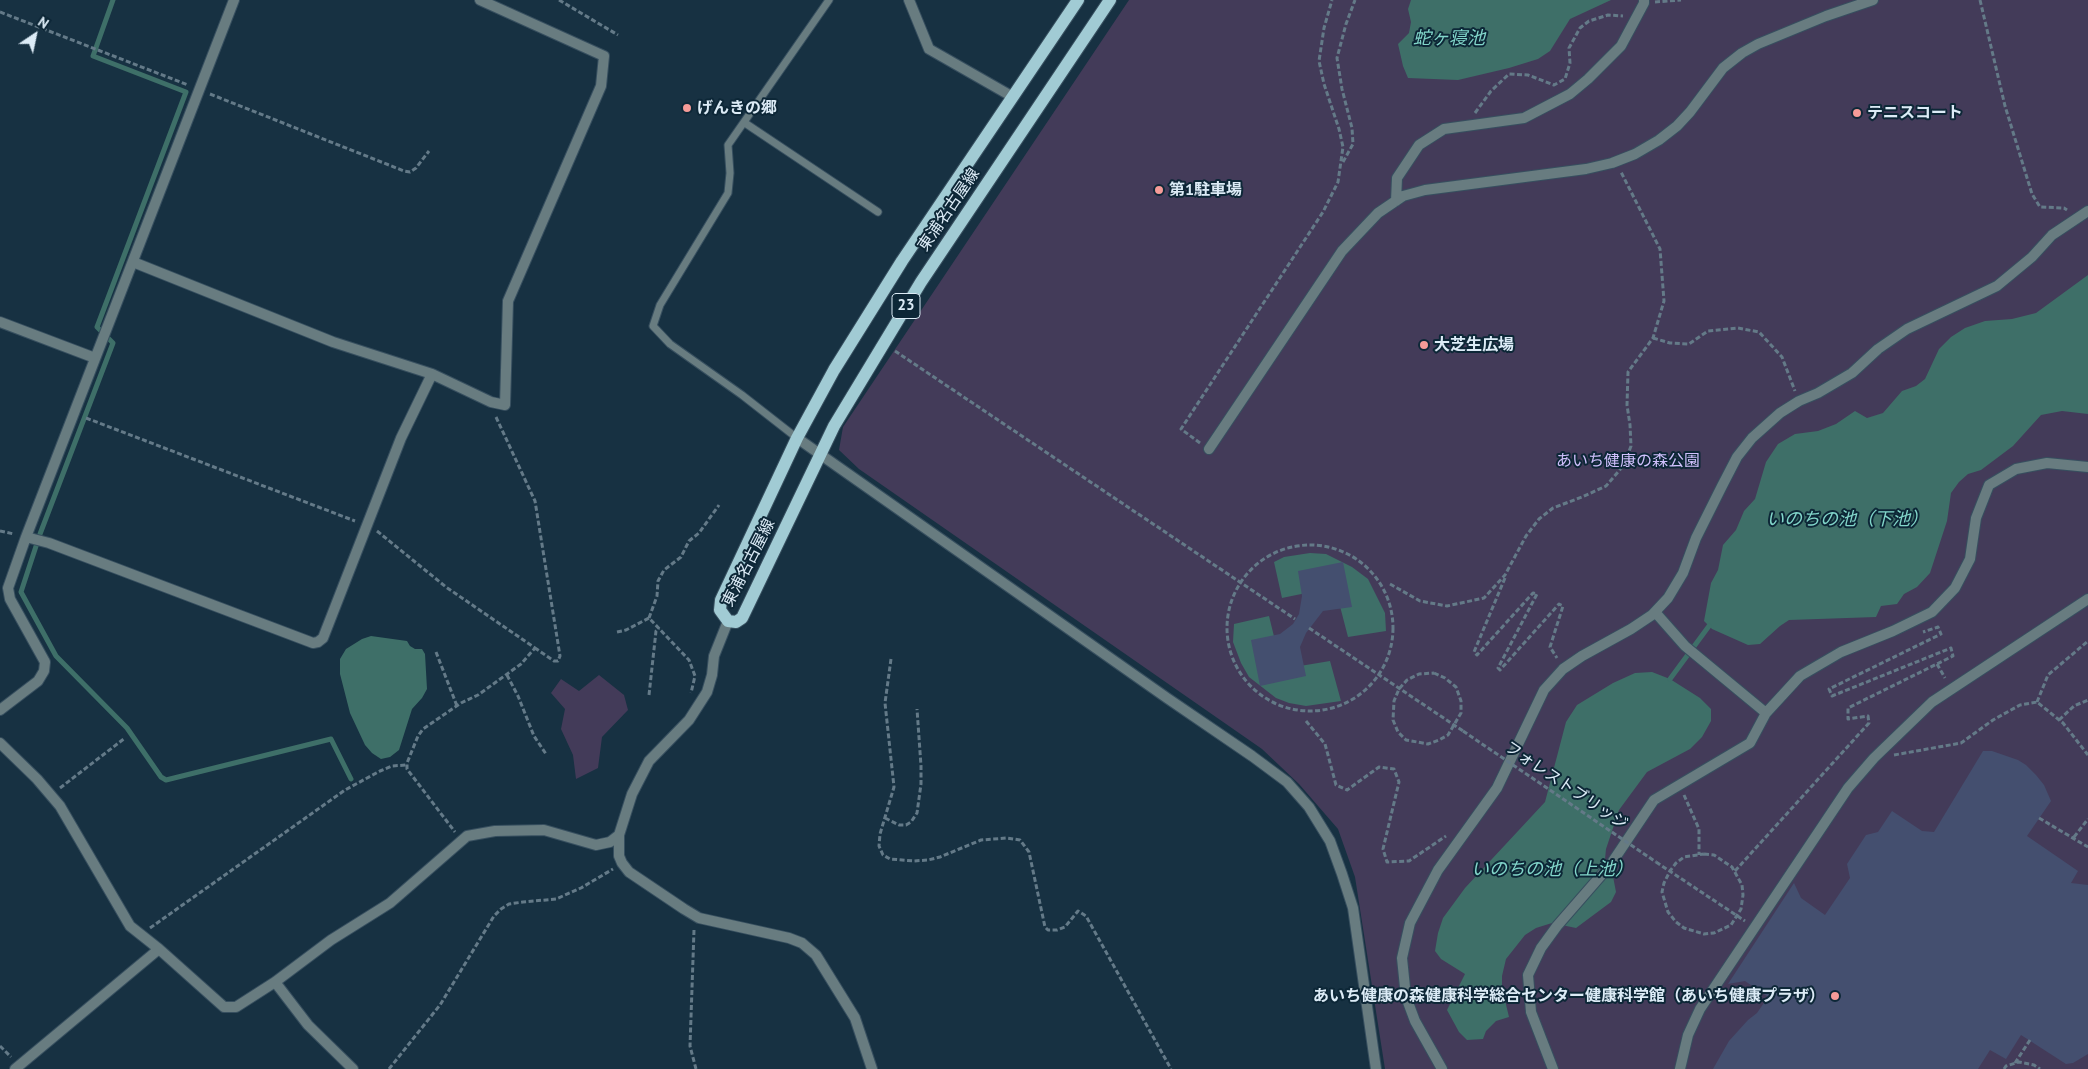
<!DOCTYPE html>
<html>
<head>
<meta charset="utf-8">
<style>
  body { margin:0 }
  #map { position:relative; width:2088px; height:1069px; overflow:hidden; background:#173142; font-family:"PT Sans",sans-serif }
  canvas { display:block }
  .north { position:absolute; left:10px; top:10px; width:50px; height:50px; -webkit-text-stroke:4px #0d2737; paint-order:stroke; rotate:34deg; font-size:14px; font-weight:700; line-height:20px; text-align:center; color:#dcebf6 }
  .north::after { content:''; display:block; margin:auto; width:18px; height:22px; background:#dcebf6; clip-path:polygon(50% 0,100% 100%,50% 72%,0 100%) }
</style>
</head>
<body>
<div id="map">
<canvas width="2088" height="1069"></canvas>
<div class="north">N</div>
</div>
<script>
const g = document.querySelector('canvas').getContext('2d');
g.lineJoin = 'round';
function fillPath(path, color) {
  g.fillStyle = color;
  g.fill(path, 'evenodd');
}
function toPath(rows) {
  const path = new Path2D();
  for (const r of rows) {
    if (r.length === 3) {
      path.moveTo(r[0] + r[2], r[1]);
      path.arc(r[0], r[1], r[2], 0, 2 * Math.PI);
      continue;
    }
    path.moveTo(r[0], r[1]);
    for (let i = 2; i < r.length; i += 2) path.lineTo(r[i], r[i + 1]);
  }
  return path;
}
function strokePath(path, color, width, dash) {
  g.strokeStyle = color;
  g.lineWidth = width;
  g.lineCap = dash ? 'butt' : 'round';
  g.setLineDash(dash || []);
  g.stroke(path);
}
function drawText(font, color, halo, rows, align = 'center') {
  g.font = font + ' "PT Sans","Noto Sans JP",sans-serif';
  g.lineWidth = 4;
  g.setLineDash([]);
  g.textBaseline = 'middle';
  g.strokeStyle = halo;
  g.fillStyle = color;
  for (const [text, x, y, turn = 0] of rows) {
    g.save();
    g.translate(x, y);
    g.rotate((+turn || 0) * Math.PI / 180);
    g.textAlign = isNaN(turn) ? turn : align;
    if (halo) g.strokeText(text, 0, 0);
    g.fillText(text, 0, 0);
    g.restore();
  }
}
const green = toPath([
  [1129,0,2088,0,2088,1069,1385,1069,1355,877,1338,829,1299,784,1262,749,859,469,839,450,843,427],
  [599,675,624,695,628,710,602,737,598,768,576,779,573,755,561,729,565,709,551,693,561,679,579,691]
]);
const water = toPath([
  [1411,0,1611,0,1570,19,1550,51,1538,59,1509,68,1458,80,1408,78,1403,66,1398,44,1409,33,1411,22,1408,9],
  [2088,275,2088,414,2062,411,2041,415,2013,446,1981,470,1968,474,1959,482,1951,493,1947,521,1930,573,1917,587,1904,594,1897,604,1881,606,1876,617,1789,620,1780,626,1760,644,1748,645,1712,629,1704,621,1711,583,1718,570,1723,545,1736,530,1744,511,1755,499,1766,462,1778,444,1795,434,1818,431,1836,424,1855,411,1867,418,1883,413,1902,391,1916,386,1925,379,1939,349,1951,337,1965,328,1985,321,2012,319,2036,313],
  [1310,553,1326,554,1352,567,1368,579,1385,613,1386,631,1348,637,1335,587,1282,598,1274,562,1284,557],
  [1269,616,1282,669,1330,661,1341,701,1306,706,1289,703,1276,698,1249,677,1241,663,1233,642,1234,624],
  [371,636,407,641,410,646,415,649,422,649,425,654,427,689,422,698,412,709,399,750,390,757,381,759,372,753,365,745,350,713,340,674,340,659,346,649,362,639],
  [1652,672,1670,679,1700,698,1711,709,1711,721,1702,737,1690,749,1647,772,1619,810,1606,849,1605,859,1612,871,1616,892,1611,902,1576,928,1552,923,1536,928,1525,935,1506,959,1502,976,1502,988,1509,1017,1496,1021,1486,1031,1483,1039,1467,1040,1459,1032,1447,1010,1465,974,1441,959,1435,951,1438,933,1443,918,1465,888,1545,802,1566,722,1577,705,1613,683,1635,673]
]);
const stream = toPath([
  [113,0,93,56,186,92,97,327,113,343,40,534,21,592,56,656,127,728,161,777,166,780,331,739,351,779],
  [1670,679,1709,626]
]);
const building = toPath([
  [1343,562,1352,607,1323,611,1306,633,1300,647,1306,676,1260,686,1251,640,1280,634,1293,624,1299,614,1302,596,1298,571],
  [1983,751,1992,751,2018,760,2026,765,2036,775,2044,785,2051,801,2027,836,2078,871,2071,883,2088,885,2088,1054,2073,1063,2066,1064,2021,1035,2006,1059,1990,1050,1978,1069,1713,1069,1729,1041,1748,1020,1757,1013,1768,997,1745,981,1728,984,1794,883,1801,898,1825,915,1850,878,1847,864,1866,835,1878,832,1892,811,1922,831,1934,832]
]);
const path = toPath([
  [559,0,618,35],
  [1980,0,2005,106,2032,194,2040,207,2064,208,2067,210],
  [1655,2,1681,0],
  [0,12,188,85],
  [210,94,404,171,410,172,416,168,429,151],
  [1475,113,1491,91,1509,74,1528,75,1554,85,1565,79,1570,63,1569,48,1580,28,1589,21,1608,15,1623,16],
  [1343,162,1353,144,1352,128,1342,89,1337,58,1346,24,1355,0],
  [1653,338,1670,343,1689,344,1708,331,1738,328,1759,332,1782,357,1795,391],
  [895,351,1295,619],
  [496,417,535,501,560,656,558,661,554,661,535,648],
  [86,418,355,521],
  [1200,443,1181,429,1323,212,1338,182,1343,147,1339,129,1324,84,1319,61,1324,28,1332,0],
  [0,531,14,534],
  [377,531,446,587,535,648,521,664,478,695,461,703,423,729,418,736,407,763,407,769,455,832],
  [1310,628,83],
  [1505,578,1474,652,1477,655,1533,593,1537,594,1498,668,1500,670,1559,604,1563,606,1550,647,1557,658],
  [1390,584,1420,601,1447,606,1484,598,1505,575,1526,536,1539,519,1553,508,1582,497,1606,486,1624,465,1631,446,1630,425,1627,405,1628,372,1653,338,1664,301,1660,249,1621,172],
  [649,618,657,596,658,581,664,570,681,557,689,541,699,533,719,505],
  [1309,628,1463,731],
  [617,632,626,630,649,618,689,660,695,676,691,693],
  [436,652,457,706],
  [891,659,885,703,894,787,880,834,879,846,883,855,890,859,914,861,928,860,940,857,981,840,1007,838,1020,840,1029,852,1045,927,1048,930,1057,930,1065,927,1078,911,1086,916,1171,1069],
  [1937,664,1945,678],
  [1434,673,1445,678,1456,687,1461,701,1461,713,1448,735,1439,740,1428,744,1406,740,1398,732,1393,720,1394,701,1399,689,1407,680,1419,674,1434,673],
  [507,675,518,696,534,736,546,754],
  [649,695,656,631,659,628],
  [2037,702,2048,675,2088,641],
  [2059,720,2074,706,2088,700],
  [1306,721,1325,744,1336,785,1347,790,1379,767,1394,769,1399,782,1383,849,1387,862,1409,861,1446,836],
  [1894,755,1961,743,1993,720,2020,705,2037,702,2063,723,2088,755],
  [60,788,125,738],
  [1684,795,1699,829,1699,855],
  [885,818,899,825,906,825,911,822,917,813,921,784,921,766,917,709],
  [2039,818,2088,847],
  [2074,837,2088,819],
  [1704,854,1714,855,1732,867,1742,885,1743,895,1741,909,1731,925,1714,933,1704,934,1684,928,1676,922,1668,912,1662,892,1664,883,1670,871,1676,863,1684,857,1704,854],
  [1656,862,1745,921],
  [1735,871,1869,723,1868,716,1848,719,1848,708,1953,656,1951,648,1832,696,1829,689,1941,634,1938,627,1923,632],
  [150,928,345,790,380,771,392,766,407,765],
  [694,930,690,1046,696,1069],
  [0,1046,11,1057],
  [2015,1063,2030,1040],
  [389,1069,440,1005,494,916,501,909,509,904,523,902,556,899,581,888,613,869],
  [2004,1069,2006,1066,2019,1062,2034,1065,2040,1069]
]);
const service = toPath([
  [745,123,878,212],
  [797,438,742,395,670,344,653,326,660,305,728,193,730,173,728,145,829,0]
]);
const pedestrian = toPath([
  [1396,201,1397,178,1419,145,1444,129,1524,118,1570,94,1588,79,1621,46,1644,3,1644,0],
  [1209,449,1342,251,1378,213,1403,196,1425,190,1586,169,1612,163,1635,154,1659,140,1677,126,1690,112,1723,68,1742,53,1758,44,1826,16,1873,0],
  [1655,612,1685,646,1766,713],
  [1442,1069,1415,1021,1406,997,1402,958,1410,923,1438,870,1497,788,1544,690,1563,669,1582,656,1631,629,1652,615,1668,598,1683,573,1696,538,1722,486,1737,457,1752,438,1780,413,1799,401,1818,393,1852,373,1878,349,1907,329,1997,286,2032,257,2052,235,2088,211],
  [1553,1069,1531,1012,1528,975,1541,948,1557,926,1611,864,1654,800,1750,743,1766,713,1800,676,1841,652,1893,631,1932,612,1955,588,1970,559,1976,518,1989,485,2016,469,2047,463,2088,467],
  [1680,1069,1688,1035,1700,1009,1848,788,1874,758,1932,702,2088,599]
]);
const minor = toPath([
  [909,0,929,49,1013,97],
  [133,262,333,342,432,374,491,402,505,405,508,301,601,86,604,56,480,0],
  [0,322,95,358],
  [26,537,49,543,313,643,318,642,323,638,401,438,432,374],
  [0,710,38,681,44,671,45,662,10,599,8,588,26,537,234,0],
  [0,743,37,779,60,806,130,926,159,949,224,1007,236,1007,275,982,331,940,390,903,467,836,495,831,544,830,596,845,610,842,619,835,619,856,622,863,629,872,684,909,699,918,789,938,802,943,816,955,855,1018,872,1069],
  [619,835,632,794,649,761,689,720,707,692,712,675,714,656,728,621],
  [275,982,308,1025,353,1069],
  [15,1069,159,949]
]);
const tertiary = toPath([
  [797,438,1167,698,1252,756,1287,782,1309,807,1330,841,1342,874,1353,908,1376,1069]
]);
const primary = toPath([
  [1078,0,902,261,834,370,797,438,721,600,720,610,728,621,736,622,742,618,834,426,921,282,1110,0]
]);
const pathBridge = toPath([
  [1463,731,1656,862]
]);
const markers = [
  [687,108,5,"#f59b98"],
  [1857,113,5,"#f59b98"],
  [1159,190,5,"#f59b98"],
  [1424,345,5,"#f59b98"],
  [1835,996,5,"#f59b98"]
];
const shields = [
  [906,306,28]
];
const shieldNames = [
  ["23",906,306]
];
const poiNames = [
  ["げんきの郷",697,108],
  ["テニスコート",1867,113],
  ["第1駐車場",1169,190],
  ["大芝生広場",1434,345],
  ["あいち健康の森健康科学総合センター健康科学館（あいち健康プラザ）",1825,996,"right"]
];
const streetNames = [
  ["東浦名古屋線",949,210,-56],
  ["東浦名古屋線",749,563,-63],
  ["フォレストブリッジ",1566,786,34]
];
const parkNames = [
  ["あいち健康の森公園",1628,461]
];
const waterNames = [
  ["蛇ヶ寝池",1449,39],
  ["いのちの池（下池）",1847,520],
  ["いのちの池（上池）",1552,870]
];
fillPath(green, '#433b59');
fillPath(water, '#3e6f68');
strokePath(stream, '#3e6f68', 5);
fillPath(building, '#444f6f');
strokePath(service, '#374f5f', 9);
strokePath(pedestrian, '#374f5f', 12);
strokePath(minor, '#374f5f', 12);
strokePath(tertiary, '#374f5f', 12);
strokePath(primary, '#374f5f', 14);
strokePath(path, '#647a88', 3, [5, 2.5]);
strokePath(service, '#687c80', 7);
strokePath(pedestrian, '#687c80', 10);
strokePath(minor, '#687c80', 10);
strokePath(tertiary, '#687c80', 10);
strokePath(primary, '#a1cbd4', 12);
strokePath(pathBridge, '#647a88', 3, [5, 2.5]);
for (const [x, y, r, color] of markers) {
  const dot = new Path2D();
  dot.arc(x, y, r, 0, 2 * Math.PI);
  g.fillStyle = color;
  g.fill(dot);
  strokePath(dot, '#0d2737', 2);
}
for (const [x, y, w] of shields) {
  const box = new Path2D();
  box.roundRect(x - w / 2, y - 12.5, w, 25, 4);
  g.fillStyle = '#0d2737';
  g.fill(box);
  strokePath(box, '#dcebf6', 1);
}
drawText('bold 15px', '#dcebf6', null, shieldNames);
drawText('bold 16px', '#dcebf6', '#0d2737', poiNames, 'left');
drawText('16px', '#dcebf6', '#0d2737', streetNames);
drawText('16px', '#d0c0fc', '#0d2737', parkNames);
drawText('italic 18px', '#82d6ca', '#0d2737', waterNames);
</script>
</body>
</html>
